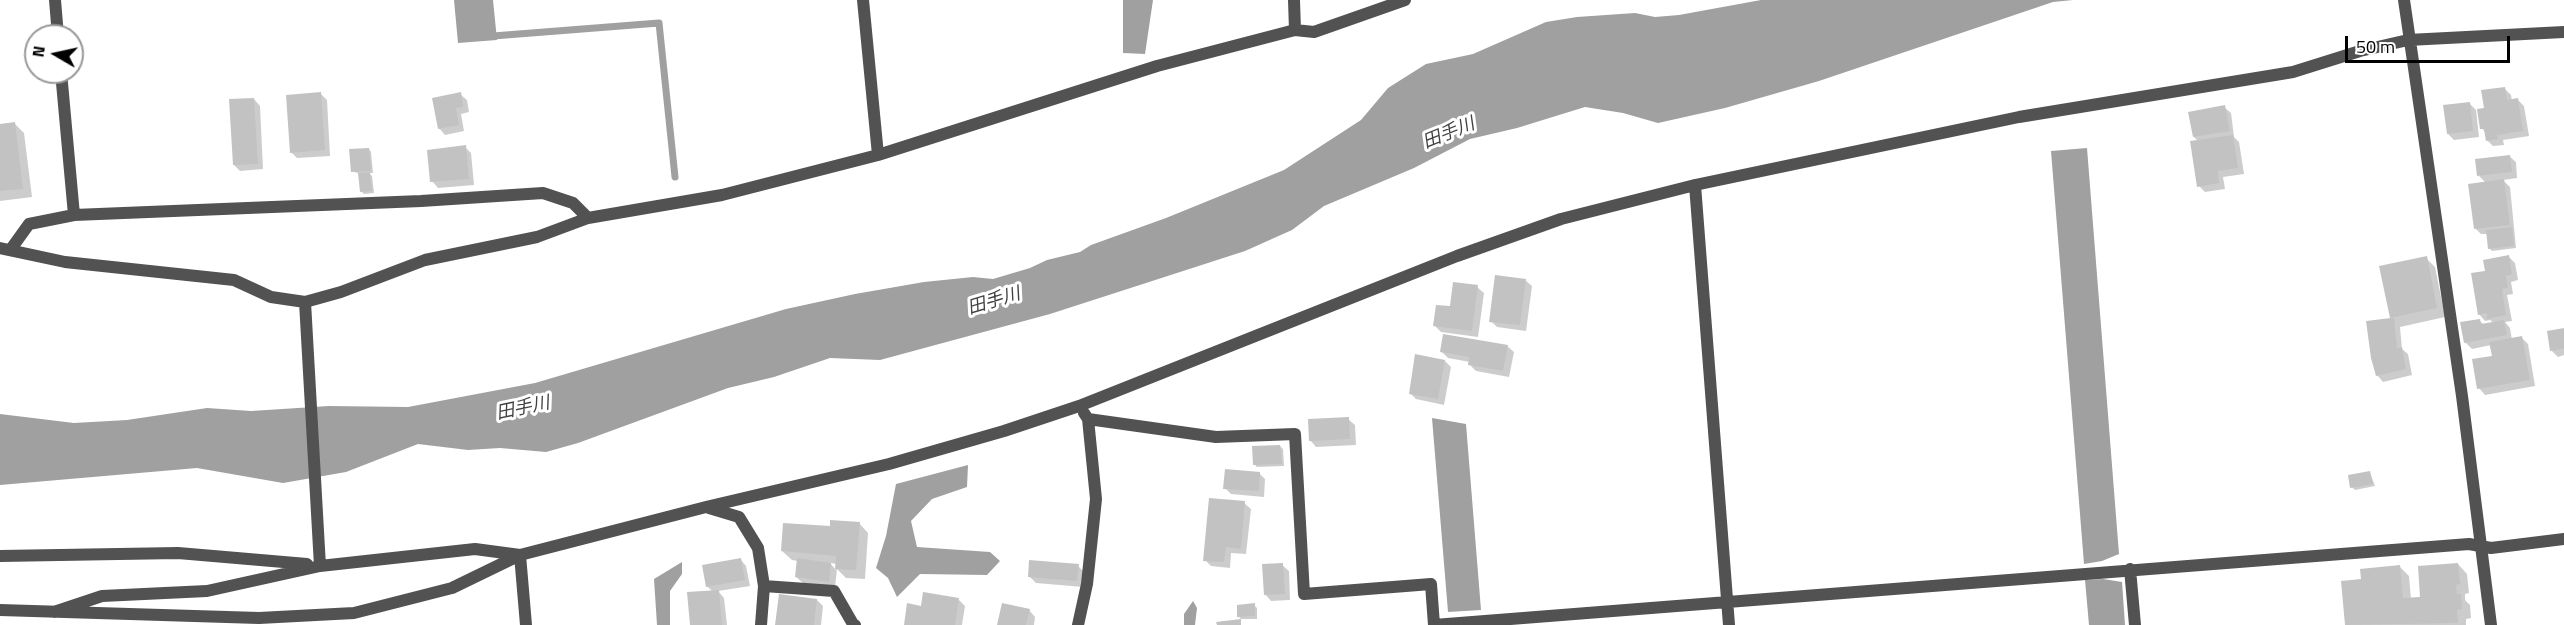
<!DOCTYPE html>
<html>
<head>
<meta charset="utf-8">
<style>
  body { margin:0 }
  #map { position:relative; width:2564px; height:625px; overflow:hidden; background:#fff; font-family:"Titillium Web",sans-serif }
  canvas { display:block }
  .north { position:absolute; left:24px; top:24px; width:60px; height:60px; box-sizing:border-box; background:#fff; border:2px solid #999; border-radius:50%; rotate:279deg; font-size:16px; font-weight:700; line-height:24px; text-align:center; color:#000 }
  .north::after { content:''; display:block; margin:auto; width:21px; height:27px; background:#000; clip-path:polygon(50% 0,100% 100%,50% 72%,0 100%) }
  .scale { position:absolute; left:2345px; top:36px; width:165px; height:27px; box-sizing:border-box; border:3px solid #000; border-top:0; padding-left:8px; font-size:18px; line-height:21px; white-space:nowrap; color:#000; -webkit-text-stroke:4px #fff; paint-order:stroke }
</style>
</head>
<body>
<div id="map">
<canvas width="2564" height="625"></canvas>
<div class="north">N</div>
<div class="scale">50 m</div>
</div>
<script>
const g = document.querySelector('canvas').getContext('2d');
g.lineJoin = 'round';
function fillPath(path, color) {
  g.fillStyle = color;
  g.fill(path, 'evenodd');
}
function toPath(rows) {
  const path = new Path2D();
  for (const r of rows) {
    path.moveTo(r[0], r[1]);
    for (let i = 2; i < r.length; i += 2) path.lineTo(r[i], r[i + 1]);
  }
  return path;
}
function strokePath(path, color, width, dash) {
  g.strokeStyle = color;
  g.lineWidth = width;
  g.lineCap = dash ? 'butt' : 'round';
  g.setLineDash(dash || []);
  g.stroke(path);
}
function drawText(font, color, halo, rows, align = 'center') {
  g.font = font + ' "Titillium Web","Noto Sans JP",sans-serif';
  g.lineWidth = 6;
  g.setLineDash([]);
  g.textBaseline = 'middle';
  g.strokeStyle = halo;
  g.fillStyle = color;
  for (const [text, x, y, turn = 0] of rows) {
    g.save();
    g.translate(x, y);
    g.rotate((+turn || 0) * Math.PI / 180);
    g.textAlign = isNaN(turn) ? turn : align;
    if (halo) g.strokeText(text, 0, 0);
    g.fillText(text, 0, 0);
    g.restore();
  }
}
const water = toPath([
  [454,0,493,0,497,40,458,43],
  [1123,0,1153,0,1145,54,1123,53],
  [1761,0,2073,0,2053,2,1819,81,1725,108,1658,123,1623,113,1585,107,1517,128,1470,139,1414,168,1324,206,1292,230,1245,251,1050,314,880,360,830,358,774,377,728,388,578,443,546,452,500,448,468,450,418,444,346,472,283,483,197,468,0,485,0,414,74,423,127,420,207,408,251,411,329,406,408,407,535,383,786,309,855,294,924,282,973,277,993,279,1030,268,1047,260,1080,252,1091,245,1166,218,1284,170,1361,120,1388,88,1426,64,1473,54,1546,22,1577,17,1635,13,1655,17,1679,15],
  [2087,148,2119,554,2102,561,2084,564,2051,151],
  [1432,418,1466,424,1481,610,1448,612],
  [968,465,967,487,932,499,911,521,917,547,990,552,1000,561,987,575,920,574,897,597,888,578,876,568,886,536,896,484],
  [682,562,682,574,670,591,670,625,657,625,654,579],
  [2103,579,2122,582,2125,625,2089,625,2085,580],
  [1193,601,1197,608,1195,625,1184,625,1184,614]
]);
const shadow = toPath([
  [2504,88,2511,95,2512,101,2518,100,2524,106,2529,136,2503,140,2504,145,2493,146,2487,140,2486,133,2482,128,2485,110],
  [321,94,327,100,330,156,297,158,291,152],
  [460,94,467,100,469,112,461,114,464,131,445,135,439,128],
  [254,99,260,106,263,169,240,171,234,165],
  [2470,104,2476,110,2479,137,2454,140,2448,134],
  [2224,107,2231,113,2234,137,2239,142,2244,174,2223,177,2225,189,2205,192,2199,186,2199,142,2194,137],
  [15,124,24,133,32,197,0,201,0,126],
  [465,147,471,153,474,185,438,188,432,181],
  [369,149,371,152,373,173,369,173,372,176,374,193,364,194,361,191,360,174,352,171],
  [2509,156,2516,162,2517,178,2503,180,2510,187,2516,248,2492,251,2489,248,2488,234,2481,234,2475,228,2486,183,2479,176],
  [2509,257,2515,263,2518,280,2511,282,2513,294,2507,295,2512,321,2505,322,2510,328,2512,340,2522,338,2528,344,2535,386,2485,395,2479,388,2493,357,2491,345,2472,349,2465,342,2480,321,2484,325,2494,323,2490,320,2485,321,2479,314,2487,272],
  [2426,258,2435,267,2445,317,2400,327,2402,349,2408,354,2412,375,2383,382,2377,375,2393,319,2391,317],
  [1525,280,1532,286,1526,331,1497,327,1491,321],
  [1477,287,1484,293,1478,337,1441,332,1435,326,1451,308],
  [2564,329,2564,355,2558,357,2551,350],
  [1507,346,1514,352,1509,377,1476,371,1470,365,1470,362,1448,358,1442,352],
  [1445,361,1451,367,1444,405,1416,399,1410,393],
  [1348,419,1355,425,1356,445,1316,447,1310,440],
  [1280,446,1283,449,1284,466,1257,467,1255,465],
  [1259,473,1265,479,1264,497,1231,494,1225,488],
  [2370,473,2375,486,2355,490,2352,487],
  [1244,503,1251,509,1246,554,1231,553,1230,568,1211,566,1205,560],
  [859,523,868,533,865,579,846,578,837,569,835,587,803,583,796,577,798,561,792,560,782,551,831,528],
  [830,563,837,564,836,570],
  [740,559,746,566,750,586,718,591,724,598,727,625,691,625,713,592,707,586],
  [2458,564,2467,574,2469,593,2465,594,2465,600,2470,605,2471,618,2466,619,2466,625,2346,625,2343,582,2363,580,2399,566,2409,576,2411,599,2422,598],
  [1282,565,1289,571,1290,600,1271,601,1265,594],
  [1078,566,1084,572,1083,587,1036,583,1029,576],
  [817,600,823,606,821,625,776,625],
  [959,600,965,606,962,625,905,625],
  [1254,605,1257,608,1257,619,1241,619,1239,617],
  [1029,610,1035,617,1034,625,999,625]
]);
const stream = toPath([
  [493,36,659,23,675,177]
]);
const building = toPath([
  [2505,87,2507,100,2518,98,2523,131,2497,135,2498,139,2486,141,2484,129,2480,129,2477,109,2484,108,2481,90],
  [321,92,325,150,290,153,286,95],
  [461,92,463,107,456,108,459,125,438,129,432,98],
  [254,98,258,164,233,165,229,99],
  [2470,102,2473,131,2447,134,2443,105],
  [2225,105,2230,131,2193,137,2188,112],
  [15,122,23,189,0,191,0,124],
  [2233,135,2238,168,2218,171,2219,183,2197,187,2190,141],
  [466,145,469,179,430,182,427,150],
  [369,148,371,171,351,172,349,149],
  [2510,155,2512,172,2477,176,2475,159],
  [370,172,372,191,360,192,358,173],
  [2504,179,2510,225,2474,229,2468,184],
  [2512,227,2514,246,2488,249,2486,230],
  [2509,255,2512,274,2506,276,2508,288,2502,289,2506,315,2487,319,2487,313,2478,315,2471,273,2485,271,2483,260],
  [2427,256,2437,308,2390,318,2379,266],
  [1495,275,1526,279,1520,325,1489,322],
  [1453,282,1478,285,1472,331,1433,326,1436,305,1450,306],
  [2391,318,2394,318,2397,348,2402,347,2406,369,2376,376,2371,358,2366,321],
  [2480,319,2481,324,2504,320,2507,335,2464,343,2460,322],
  [2564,328,2564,349,2550,351,2547,331],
  [1443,334,1508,345,1503,371,1468,365,1469,357,1440,352],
  [2522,336,2530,380,2477,389,2472,359,2492,356,2489,342],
  [1415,354,1445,360,1438,399,1409,394],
  [1349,417,1350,439,1309,441,1308,419],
  [1280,445,1282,464,1253,465,1252,446],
  [1225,469,1260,472,1259,491,1223,489],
  [2370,471,2373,484,2350,488,2348,475],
  [1209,498,1245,501,1241,549,1226,547,1224,562,1203,561],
  [830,520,860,522,856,570,835,569,836,556,781,551,783,523,830,526],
  [741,558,745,580,706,587,702,565],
  [797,558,831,563,829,582,795,577],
  [1029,560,1079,564,1077,581,1028,577],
  [1283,563,1285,594,1264,595,1262,564],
  [2458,563,2460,584,2456,585,2457,594,2461,594,2462,609,2457,610,2458,623,2345,625,2341,581,2361,579,2360,569,2400,565,2403,598,2420,597,2418,566],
  [719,590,722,625,690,625,687,592],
  [923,592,959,598,955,625,904,625,907,603,921,606],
  [779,594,817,599,814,625,775,625],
  [1002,603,1030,609,1026,625,997,625],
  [1255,603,1255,616,1237,617,1237,605],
  [1241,619,1241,625,1217,625,1216,622]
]);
const street = toPath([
  [55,0,58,36],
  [863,0,878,155],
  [1294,0,1295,30],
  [2404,0,2462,396,2491,625],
  [61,72,74,215],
  [1695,185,1729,625],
  [0,248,65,262,234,280,271,297,305,302,341,292,425,260,537,237,588,218,722,195,878,155,1157,66,1295,30,1314,32,1405,0],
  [11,249,29,224,74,215,421,201,543,193,573,203,588,218],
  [305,302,320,566],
  [1088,419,1216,437,1295,434,1304,594,1431,584,1434,625],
  [709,508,739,517,758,548,764,586,761,625],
  [0,556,178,553,307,564],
  [2130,569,2135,625],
  [764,586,834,591,853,624,855,625],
  [0,610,259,618,354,613,452,588,520,555,526,625],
  [54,612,102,596,207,591,320,566,475,549,520,555,706,507,889,464,1004,431,1079,406,1457,256,1561,219,1695,185,2019,117,2293,72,2360,51,2408,40,2564,32],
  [1078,625,1087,584,1096,499,1088,419,1084,413],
  [1434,625,2469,544,2491,548,2564,539]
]);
const waterNames = [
  ["田手川",1449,134,-22],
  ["田手川",994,302,-17],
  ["田手川",523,409,-12]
];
fillPath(water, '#a0a0a0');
fillPath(shadow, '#0003');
strokePath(stream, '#a0a0a0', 7);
fillPath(building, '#c2c2c2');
strokePath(street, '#525252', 12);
drawText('italic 18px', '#414141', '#fff', waterNames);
</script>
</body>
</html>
